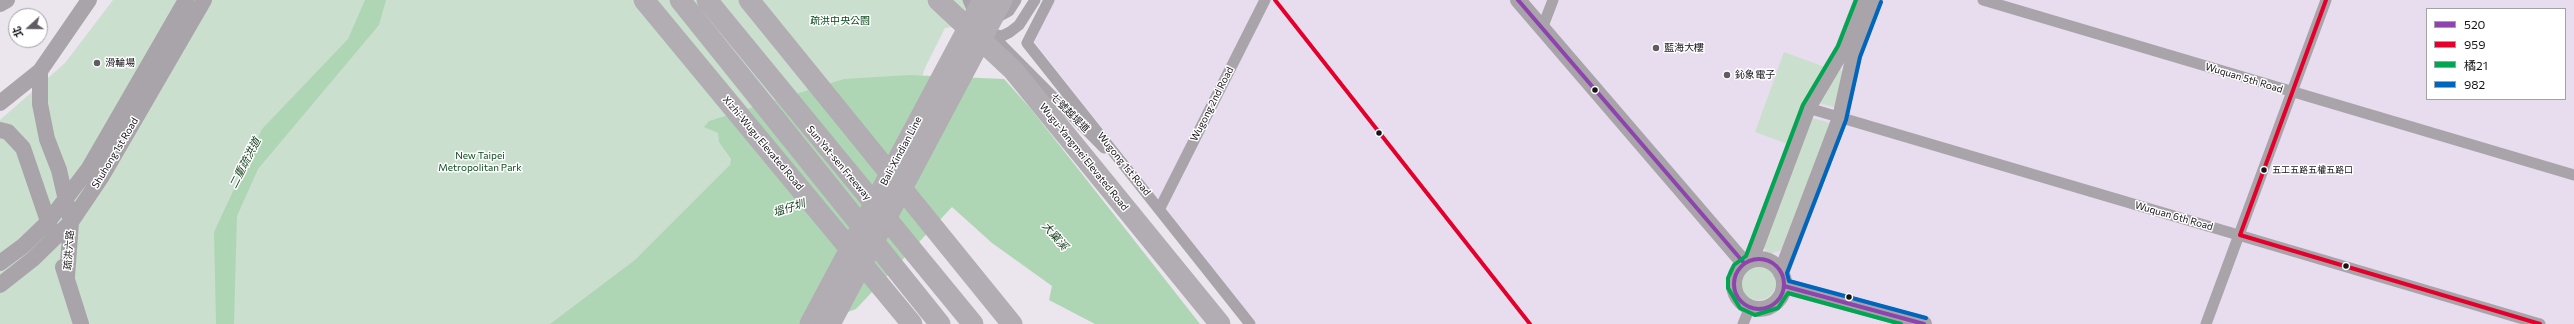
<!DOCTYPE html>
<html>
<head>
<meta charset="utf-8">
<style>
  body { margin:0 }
  #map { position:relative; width:2574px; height:324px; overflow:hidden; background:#ebe5ee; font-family:Commissioner,"Noto Sans TC",sans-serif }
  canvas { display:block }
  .legend { position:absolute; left:2426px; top:8px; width:140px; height:92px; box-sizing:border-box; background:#fff; border:1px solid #a2a1a3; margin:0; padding:5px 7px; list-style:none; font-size:12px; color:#171319 }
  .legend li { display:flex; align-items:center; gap:8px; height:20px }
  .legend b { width:20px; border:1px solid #a2a1a3 }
  .north { position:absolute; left:8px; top:8px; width:40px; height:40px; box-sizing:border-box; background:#fff; border:1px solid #a2a1a3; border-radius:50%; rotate:249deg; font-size:11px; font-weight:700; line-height:16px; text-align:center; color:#171319 }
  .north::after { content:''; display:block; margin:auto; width:14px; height:18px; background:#615c64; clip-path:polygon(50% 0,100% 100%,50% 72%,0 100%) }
</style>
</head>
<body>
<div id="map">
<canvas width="2574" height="324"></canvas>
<ul class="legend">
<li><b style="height:5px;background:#8e44ad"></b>520</li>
<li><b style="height:5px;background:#e4002b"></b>959</li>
<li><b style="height:5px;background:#00a651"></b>橘21</li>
<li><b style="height:5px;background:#0065bd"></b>982</li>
</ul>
<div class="north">北</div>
</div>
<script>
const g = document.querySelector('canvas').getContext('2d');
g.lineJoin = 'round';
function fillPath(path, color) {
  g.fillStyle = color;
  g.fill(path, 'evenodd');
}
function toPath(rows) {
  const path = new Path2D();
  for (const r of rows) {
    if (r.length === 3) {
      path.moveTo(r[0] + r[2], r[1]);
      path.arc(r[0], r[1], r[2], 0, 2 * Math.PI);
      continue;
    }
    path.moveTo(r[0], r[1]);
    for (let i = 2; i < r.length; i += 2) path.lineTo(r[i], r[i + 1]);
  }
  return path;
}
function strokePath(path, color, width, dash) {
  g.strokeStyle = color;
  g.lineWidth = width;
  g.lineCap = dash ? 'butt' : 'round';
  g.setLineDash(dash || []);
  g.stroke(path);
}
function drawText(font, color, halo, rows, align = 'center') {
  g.font = font + ' Commissioner,"Noto Sans TC",sans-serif';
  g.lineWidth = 3;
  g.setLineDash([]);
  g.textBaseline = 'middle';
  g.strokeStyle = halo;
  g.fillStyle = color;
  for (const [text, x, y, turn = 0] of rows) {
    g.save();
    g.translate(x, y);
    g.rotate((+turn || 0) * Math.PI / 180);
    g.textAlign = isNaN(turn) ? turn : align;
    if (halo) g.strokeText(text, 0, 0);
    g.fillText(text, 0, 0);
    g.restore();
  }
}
const built = toPath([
  [1055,0,2574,0,2574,324,1257,324,1032,39],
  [2427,9,2565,9,2565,99,2427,99]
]);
const green = toPath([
  [113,0,971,0,960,26,945,28,926,66,895,145,793,324,0,324,0,120,65,63],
  [1784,52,1825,67,1790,145,1755,132],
  [1840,68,1842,72,1835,107,1818,103],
  [1809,117,1830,123,1781,250,1770,254,1763,247],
  [1758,282,18]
]);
const water = toPath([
  [365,0,386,0,379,25,258,169,237,216,234,324,216,324,214,232,262,129,348,39],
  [909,75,1004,79,1031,109,1200,324,1095,324,1049,300,1052,286,992,243,952,207,856,309,816,324,550,324,635,260,730,165,731,159,719,142,718,133,704,127,709,121,844,79]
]);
const street = toPath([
  [968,0,977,20,1104,148],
  [1049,0,1027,43,1250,324],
  [1983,0,2574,175],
  [995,15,1000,16,1009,11,1016,0],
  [1543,26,1553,0],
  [991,34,1002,36,1010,32,1019,25,1035,0],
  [1808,108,2540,324],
  [1160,208,1265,0],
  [1743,324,1750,307],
  [2206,324,2326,0]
]);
const secondary = toPath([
  [1518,0,1744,263],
  [0,4,7,0],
  [0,103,40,71],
  [0,130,8,132,23,148,51,230],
  [1759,284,25],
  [1751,260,1808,108,1843,49,1862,0],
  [0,263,23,246,48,222,89,168,186,0],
  [63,267,81,324],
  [1781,273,1840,118,1854,55,1875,0],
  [67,277,71,222,59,170,47,139,40,104,40,71,89,0],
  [0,285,33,259,71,222,102,176,204,0],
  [1784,286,1924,324]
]);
const highway = toPath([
  [644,0,912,324],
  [680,0,940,324],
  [707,0,973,324],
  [749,0,1012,324],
  [938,0,1013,70,1220,324]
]);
const highwayBridge = toPath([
  [810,324,983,0],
  [830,324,1002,0]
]);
const bus1 = toPath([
  [1518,0,1744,263],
  [1759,284,25],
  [1784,286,1924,324]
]);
const bus2 = toPath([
  [1275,0,1530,324],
  [2326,0,2240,235,2540,324]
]);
const bus3 = toPath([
  [1856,0,1838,46,1803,105,1746,256,1734,265,1728,278,1728,288,1740,308,1755,315,1778,308,1788,293,1901,324]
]);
const bus4 = toPath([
  [1881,2,1860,57,1846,120,1787,273,1789,281,1926,318]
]);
const markers = [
  [1656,48,4,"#615c64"],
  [97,63,4,"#615c64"],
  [1727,75,4,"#615c64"],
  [1595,90,3.5,"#171319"],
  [1379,133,3.5,"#171319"],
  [2264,170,3.5,"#171319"],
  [2346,266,3.5,"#171319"],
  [1849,297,3.5,"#171319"]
];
const busNames = [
  ["五工五路五權五路口",2272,170]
];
const parkNames = [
  ["疏洪中央公園",840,21],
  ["New Taipei",480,156],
  ["Metropolitan Park",480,168]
];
const poiNames = [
  ["藍海大樓",1664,48],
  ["滑輪場",105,63],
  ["鈊象電子",1735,75]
];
const streetNames = [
  ["Wuquan 5th Road",2244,78,17],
  ["Wugong 2nd Road",1212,104,-63],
  ["七號越堤道",1070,113,45],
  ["Xizhi-Wugu Elevated Road",763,143,50],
  ["Bali-Xindian Line",901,151,-62],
  ["Shuhong 1st Road",115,153,-59],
  ["Wugu-Yangmei Elevated Road",1084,157,51],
  ["Sun Yat-sen Freeway",839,163,50],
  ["Wugong 1st Road",1124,164,51],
  ["Wuquan 6th Road",2174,216,16],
  ["疏洪六路",69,250,-86]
];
const waterNames = [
  ["二重疏洪道",245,163,-63],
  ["塭仔圳",789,208,-18],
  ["大窠溪",1055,236,49]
];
fillPath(built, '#e8ddef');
fillPath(green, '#cbdfce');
fillPath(water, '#afd6b4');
strokePath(street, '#a8a4a9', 11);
strokePath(secondary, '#a8a4a9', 16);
strokePath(highway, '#b1adb2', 21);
strokePath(highwayBridge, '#b1adb2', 21);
strokePath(bus1, '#8e44ad', 4);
strokePath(bus2, '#e4002b', 4);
strokePath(bus3, '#00a651', 4);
strokePath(bus4, '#0065bd', 4);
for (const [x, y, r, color] of markers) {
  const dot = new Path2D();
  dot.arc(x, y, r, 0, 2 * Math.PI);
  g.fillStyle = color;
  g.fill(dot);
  strokePath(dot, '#fff', 1.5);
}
drawText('9px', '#171319', '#fff', busNames, 'left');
drawText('10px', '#094b1b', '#fff', parkNames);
drawText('10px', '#171319', '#fff', poiNames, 'left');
drawText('10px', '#171319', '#fff', streetNames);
drawText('italic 11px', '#123c1a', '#fff', waterNames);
</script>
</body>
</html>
